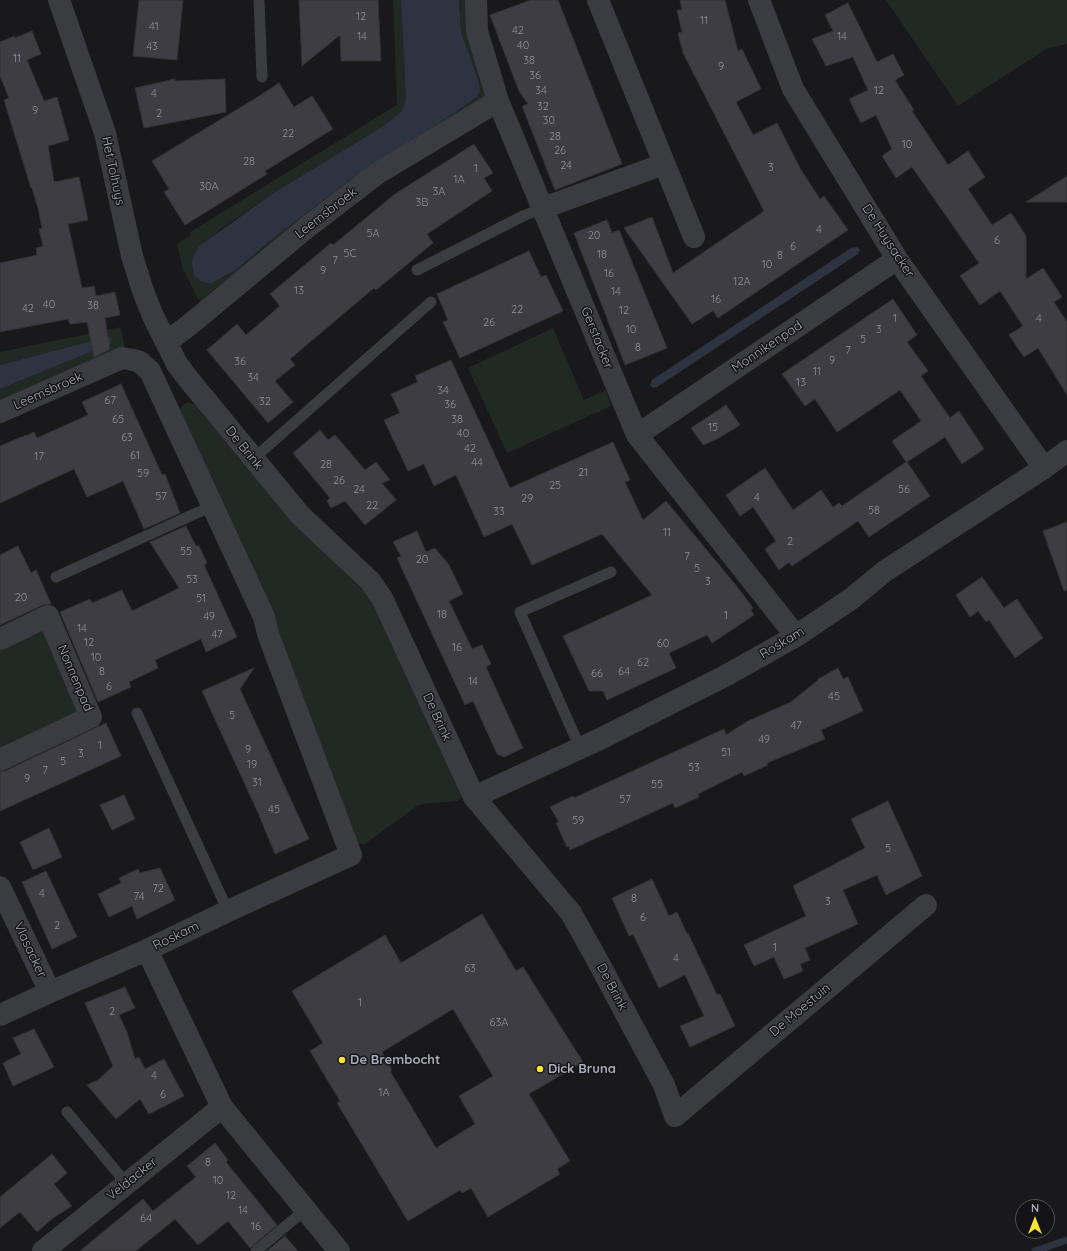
<!DOCTYPE html>
<html>
<head>
<meta charset="utf-8">
<style>
  body { margin:0 }
  #map { position:relative; width:1067px; height:1251px; overflow:hidden; background:#19181b; font-family:Quicksand,sans-serif }
  canvas { display:block }
  .north { position:absolute; left:1015px; top:1199px; width:40px; height:40px; box-sizing:border-box; background:#141316; border:1px solid #505058; border-radius:50%; rotate:0deg; font-size:11px; font-weight:700; line-height:16px; text-align:center; color:#aaabbb }
  .north::after { content:''; display:block; margin:auto; width:14px; height:18px; background:#fce52f; clip-path:polygon(50% 0,100% 100%,50% 72%,0 100%) }
</style>
</head>
<body>
<div id="map">
<canvas width="1067" height="1251"></canvas>
<div class="north">N</div>
</div>
<script>
const g = document.querySelector('canvas').getContext('2d');
g.lineJoin = 'round';
function fillPath(path, color) {
  g.fillStyle = color;
  g.fill(path, 'evenodd');
}
function toPath(rows) {
  const path = new Path2D();
  for (const r of rows) {
    path.moveTo(r[0], r[1]);
    for (let i = 2; i < r.length; i += 2) path.lineTo(r[i], r[i + 1]);
  }
  return path;
}
function strokePath(path, color, width, dash) {
  g.strokeStyle = color;
  g.lineWidth = width;
  g.lineCap = dash ? 'butt' : 'round';
  g.setLineDash(dash || []);
  g.stroke(path);
}
function drawText(font, color, halo, rows, align = 'center') {
  g.font = font + ' Quicksand,sans-serif';
  g.lineWidth = 3;
  g.setLineDash([]);
  g.textBaseline = 'middle';
  g.strokeStyle = halo;
  g.fillStyle = color;
  for (const [text, x, y, turn = 0] of rows) {
    g.save();
    g.translate(x, y);
    g.rotate((+turn || 0) * Math.PI / 180);
    g.textAlign = isNaN(turn) ? turn : align;
    if (halo) g.strokeText(text, 0, 0);
    g.fillText(text, 0, 0);
    g.restore();
  }
}
const green = toPath([
  [393,0,401,0,406,100,401,112,382,127,275,192,224,227,199,246,193,257,223,278,236,270,271,240,356,176,447,118,478,79,461,32,459,0,466,0,491,93,219,290,216,288,201,301,198,299,182,267,177,244,191,235,190,232,397,105],
  [886,0,1067,0,1067,44,1046,49,958,106],
  [121,327,125,349,0,406,0,389,110,344,107,337,0,365,0,352],
  [553,328,584,400,606,390,611,406,507,453,468,368],
  [189,402,194,404,294,523,370,597,460,792,461,797,458,801,424,804,417,806,365,844,358,844,180,414,181,408,184,404],
  [44,624,84,714,0,754,0,644]
]);
const water = toPath([
  [401,0,459,0,461,32,478,79,480,91,477,97,447,118,356,176,271,240,236,270,210,284,201,281,194,275,192,264,193,257,199,246,275,192,382,127,401,112,406,100],
  [857,247,860,250,858,254,657,387,653,388,650,385,652,380,851,248],
  [107,337,111,338,111,341,110,344,0,389,0,365]
]);
const stream = toPath([
  [1035,1251,1067,1240]
]);
const building = toPath([
  [139,0,183,0,177,60,133,56,139,0],
  [299,0,378,0,381,61,341,61,340,35,302,66,299,0],
  [531,0,558,0,622,164,555,190,522,106,528,104,519,91,490,15,531,0],
  [680,0,725,0,738,51,742,49,761,89,736,102,753,135,777,123,801,170,820,199,824,196,848,230,718,318,713,311,692,324,624,228,652,217,673,273,764,211,683,53,678,33,682,32,677,10,682,10,680,0],
  [848,3,877,62,893,54,904,75,895,80,914,110,912,111,948,165,968,151,985,177,968,189,992,225,1011,213,1026,236,1026,279,1043,268,1062,297,1054,302,1067,322,1067,395,1038,348,1024,357,1009,335,1023,326,1000,291,980,305,960,276,979,263,912,167,896,178,882,156,892,149,876,115,861,123,849,99,868,90,853,57,826,66,812,39,833,31,825,15,848,3],
  [32,31,41,54,27,60,44,101,57,97,69,140,48,146,54,182,79,177,88,220,68,224,82,288,94,286,96,296,115,292,120,315,105,318,110,349,94,357,87,322,70,324,68,319,0,332,0,263,37,255,36,248,43,246,39,229,42,228,38,208,32,188,31,188,4,100,9,98,0,76,0,42,15,36,15,38,32,31],
  [175,79,175,81,225,79,226,112,144,128,135,88,175,79],
  [279,83,294,107,312,96,333,129,265,171,267,174,185,225,164,192,169,189,152,161,256,98,279,83],
  [474,144,493,173,484,178,492,191,427,234,433,243,376,290,374,288,290,359,295,365,275,381,293,402,268,423,207,350,237,324,246,335,280,306,270,294,288,279,331,243,333,245,395,194,474,144],
  [1067,176,1067,202,1026,202,1067,176],
  [607,220,612,233,619,230,667,348,625,365,574,233,607,220],
  [529,251,541,277,546,275,563,311,460,358,443,322,448,320,437,294,529,251],
  [893,299,917,335,907,342,928,371,921,376,950,418,959,411,984,449,962,464,945,437,907,462,930,496,869,537,858,521,792,566,789,562,779,570,765,549,776,541,753,507,740,516,726,495,765,468,793,510,821,490,833,507,839,503,842,506,906,462,892,441,921,421,900,390,837,432,815,399,805,406,782,374,893,299],
  [451,360,510,488,613,442,630,480,625,482,643,520,666,501,735,584,753,608,751,610,754,615,712,643,707,635,669,653,676,668,607,700,603,691,589,691,563,636,652,595,602,534,532,565,512,524,484,537,456,475,434,486,424,464,408,471,384,420,400,413,391,394,418,382,415,376,451,360],
  [121,384,162,475,165,474,180,513,144,529,123,481,87,497,74,469,0,503,0,446,26,435,26,436,34,432,37,438,88,415,82,402,121,384],
  [726,405,740,425,717,439,703,445,691,428,726,405],
  [320,430,328,440,335,435,365,470,376,462,390,480,382,483,396,500,365,525,345,501,331,508,327,501,330,498,293,453,320,430],
  [1067,522,1067,590,1064,591,1043,531,1067,522],
  [186,526,196,546,199,546,207,563,204,565,237,637,206,652,201,639,155,660,158,668,129,682,131,687,98,702,60,612,90,599,92,603,122,590,132,611,179,588,150,542,186,526],
  [417,531,426,552,435,548,449,565,463,594,449,601,472,649,482,645,491,664,486,667,523,748,504,757,497,754,473,701,465,705,397,558,401,556,393,542,417,531],
  [18,546,31,573,36,570,51,604,43,605,0,625,0,555,18,546],
  [982,577,1004,608,1017,599,1043,638,1015,658,989,620,986,622,978,611,970,617,956,595,982,577],
  [254,668,240,689,309,839,275,854,259,815,202,691,254,668],
  [838,668,843,679,848,677,863,711,821,730,825,739,767,763,768,765,744,776,742,772,698,794,699,797,675,808,673,803,570,850,569,846,567,847,556,823,559,822,550,807,573,796,574,798,724,729,726,735,746,722,791,702,818,680,818,679,838,668],
  [106,723,121,756,0,811,0,772,5,771,106,723],
  [124,795,135,819,112,830,100,805,124,795],
  [888,801,922,876,886,895,877,875,843,890,858,924,805,948,810,960,800,964,803,971,784,979,774,957,754,966,744,945,806,916,793,886,865,848,851,819,888,801],
  [49,828,62,857,33,870,20,842,49,828],
  [160,868,175,900,137,919,132,906,109,917,98,894,121,883,119,878,138,869,140,873,160,868],
  [46,871,77,937,52,949,22,882,46,871],
  [652,879,669,916,677,912,687,934,688,933,717,995,720,994,735,1026,690,1047,680,1026,704,1016,685,975,659,988,633,934,629,936,612,898,652,879],
  [482,914,516,971,523,967,583,1062,529,1094,570,1161,557,1169,560,1174,488,1217,471,1188,462,1193,460,1190,408,1221,337,1103,340,1101,310,1051,323,1043,292,991,385,935,401,963,482,914],
  [453,1009,493,1076,459,1096,475,1124,436,1148,390,1071,392,1070,382,1052,453,1009],
  [125,987,135,1008,119,1015,127,1032,135,1059,139,1057,145,1069,164,1059,184,1096,149,1114,140,1099,116,1119,87,1085,98,1080,113,1066,85,1003,125,987],
  [34,1029,54,1067,13,1086,3,1063,21,1054,13,1038,34,1029],
  [215,1143,228,1160,226,1162,277,1225,250,1248,228,1221,198,1245,175,1219,136,1251,80,1251,143,1199,153,1211,196,1177,187,1166,215,1143],
  [52,1154,67,1173,54,1184,72,1206,53,1218,37,1232,20,1212,0,1228,0,1197,52,1154],
  [285,1236,298,1251,267,1251,285,1236]
]);
const service = toPath([
  [259,0,262,77],
  [417,270,523,216,543,208],
  [253,459,431,302],
  [56,577,212,506],
  [137,713,228,911],
  [580,748,520,612,611,572],
  [67,1112,126,1183],
  [256,1251,305,1210]
]);
const minor = toPath([
  [59,0,105,133,132,256,143,291,153,316,177,364,190,381,300,515,370,581,382,598,474,797,571,913,595,956,664,1085,675,1116,926,905],
  [476,0,477,31,498,101,637,435,796,636],
  [598,0,694,237],
  [759,0,793,89,897,259,1044,468],
  [543,208,664,164],
  [167,342,193,322,305,229,378,173,498,101],
  [0,412,122,358,134,360,140,362,150,371,264,617,268,634,351,855,228,911,147,950,50,992,0,1015],
  [637,435,897,259],
  [0,639,48,616,91,717,0,760],
  [474,797,600,739,727,675,796,636,851,599,885,571,1044,468,1067,451],
  [0,887,50,992],
  [147,950,222,1107,339,1251],
  [43,1251,222,1107]
]);
const markers = [
  [342,1060,4,"#fce52f"],
  [540,1069,4,"#fce52f"]
];
const numberNames = [
  ["12",361,17],
  ["11",704,21],
  ["41",154,27],
  ["42",518,31],
  ["14",362,37],
  ["14",842,37],
  ["40",523,46],
  ["43",152,47],
  ["11",17,59],
  ["38",529,61],
  ["9",721,67],
  ["36",535,76],
  ["34",541,91],
  ["12",879,91],
  ["4",154,94],
  ["32",543,107],
  ["9",35,111],
  ["2",159,114],
  ["30",549,121],
  ["22",288,134],
  ["28",555,137],
  ["10",907,145],
  ["26",560,151],
  ["28",249,162],
  ["24",566,166],
  ["3",771,168],
  ["1",476,169],
  ["1A",459,180],
  ["30A",209,187],
  ["3A",439,192],
  ["3B",422,203],
  ["4",819,230],
  ["5A",373,234],
  ["20",594,236],
  ["6",997,241],
  ["6",793,247],
  ["5C",350,254],
  ["18",602,255],
  ["8",780,256],
  ["7",335,261],
  ["10",767,265],
  ["9",323,271],
  ["16",609,274],
  ["12A",742,282],
  ["13",299,291],
  ["14",616,292],
  ["16",716,300],
  ["40",49,305],
  ["38",93,306],
  ["42",28,309],
  ["22",517,310],
  ["12",624,311],
  ["1",895,319],
  ["4",1039,319],
  ["26",489,323],
  ["10",631,330],
  ["3",879,330],
  ["5",863,340],
  ["8",638,348],
  ["7",848,351],
  ["9",832,361],
  ["36",240,362],
  ["11",817,372],
  ["34",253,378],
  ["13",801,383],
  ["34",443,391],
  ["67",110,401],
  ["32",265,402],
  ["36",450,405],
  ["65",118,420],
  ["38",457,420],
  ["15",713,428],
  ["40",463,434],
  ["63",127,438],
  ["42",470,449],
  ["61",135,456],
  ["17",39,457],
  ["44",477,463],
  ["28",326,465],
  ["21",583,473],
  ["59",143,474],
  ["26",339,481],
  ["25",555,486],
  ["24",359,490],
  ["56",904,490],
  ["57",161,497],
  ["4",757,498],
  ["29",527,499],
  ["22",372,506],
  ["58",874,511],
  ["33",499,512],
  ["11",667,533],
  ["2",790,542],
  ["55",186,552],
  ["7",687,557],
  ["20",422,560],
  ["5",697,569],
  ["53",192,580],
  ["3",708,582],
  ["20",21,598],
  ["51",201,599],
  ["18",442,615],
  ["1",726,616],
  ["49",209,617],
  ["14",82,629],
  ["47",217,635],
  ["12",89,643],
  ["60",663,644],
  ["16",457,648],
  ["10",96,658],
  ["62",643,663],
  ["8",102,672],
  ["64",624,672],
  ["66",597,674],
  ["14",473,682],
  ["6",109,687],
  ["45",834,697],
  ["5",232,716],
  ["47",796,726],
  ["49",764,740],
  ["1",100,746],
  ["9",248,750],
  ["51",726,753],
  ["3",81,754],
  ["5",63,762],
  ["19",252,765],
  ["53",694,768],
  ["7",45,771],
  ["9",27,779],
  ["31",257,783],
  ["55",657,785],
  ["57",625,800],
  ["45",274,810],
  ["59",578,821],
  ["5",888,849],
  ["72",158,889],
  ["4",42,894],
  ["74",139,897],
  ["8",634,899],
  ["3",828,902],
  ["6",643,918],
  ["2",57,926],
  ["1",775,948],
  ["4",676,959],
  ["63",470,969],
  ["1",360,1003],
  ["2",112,1012],
  ["63A",499,1023],
  ["4",154,1076],
  ["1A",384,1093],
  ["6",163,1095],
  ["8",208,1163],
  ["10",218,1181],
  ["12",231,1196],
  ["14",243,1211],
  ["64",146,1219],
  ["16",256,1227]
];
const streetNames = [
  ["Het Tolhuys",113,171,78],
  ["Leemsbroek",326,213,-38],
  ["De Huysacker",888,241,57],
  ["Gerstacker",597,338,68],
  ["Monnikenpad",767,347,-34],
  ["Leemsbroek",48,391,-24],
  ["De Brink",244,448,51],
  ["Roskam",782,643,-31],
  ["Nonnenpad",75,678,67],
  ["De Brink",437,717,65],
  ["Roskam",176,936,-26],
  ["Vlasacker",30,950,65],
  ["De Brink",612,987,62],
  ["De Moestuin",800,1010,-40],
  ["Veldacker",132,1179,-39]
];
const poiNames = [
  ["De Brembocht",350,1060],
  ["Dick Bruna",548,1069]
];
fillPath(green, '#202923');
fillPath(water, '#2d3340');
strokePath(stream, '#2d3340', 7);
fillPath(building, '#3e3d43');
strokePath(building, '#333237', 1);
strokePath(service, '#3b3b42', 11);
strokePath(minor, '#3b3b42', 22);
for (const [x, y, r, color] of markers) {
  const dot = new Path2D();
  dot.arc(x, y, r, 0, 2 * Math.PI);
  g.fillStyle = color;
  g.fill(dot);
  strokePath(dot, '#141316', 1.5);
}
drawText('11px', '#8f909d', null, numberNames);
drawText('13px', '#aaabbb', '#141316', streetNames);
drawText('bold 13px', '#aaabbb', '#141316', poiNames, 'left');
</script>
</body>
</html>
